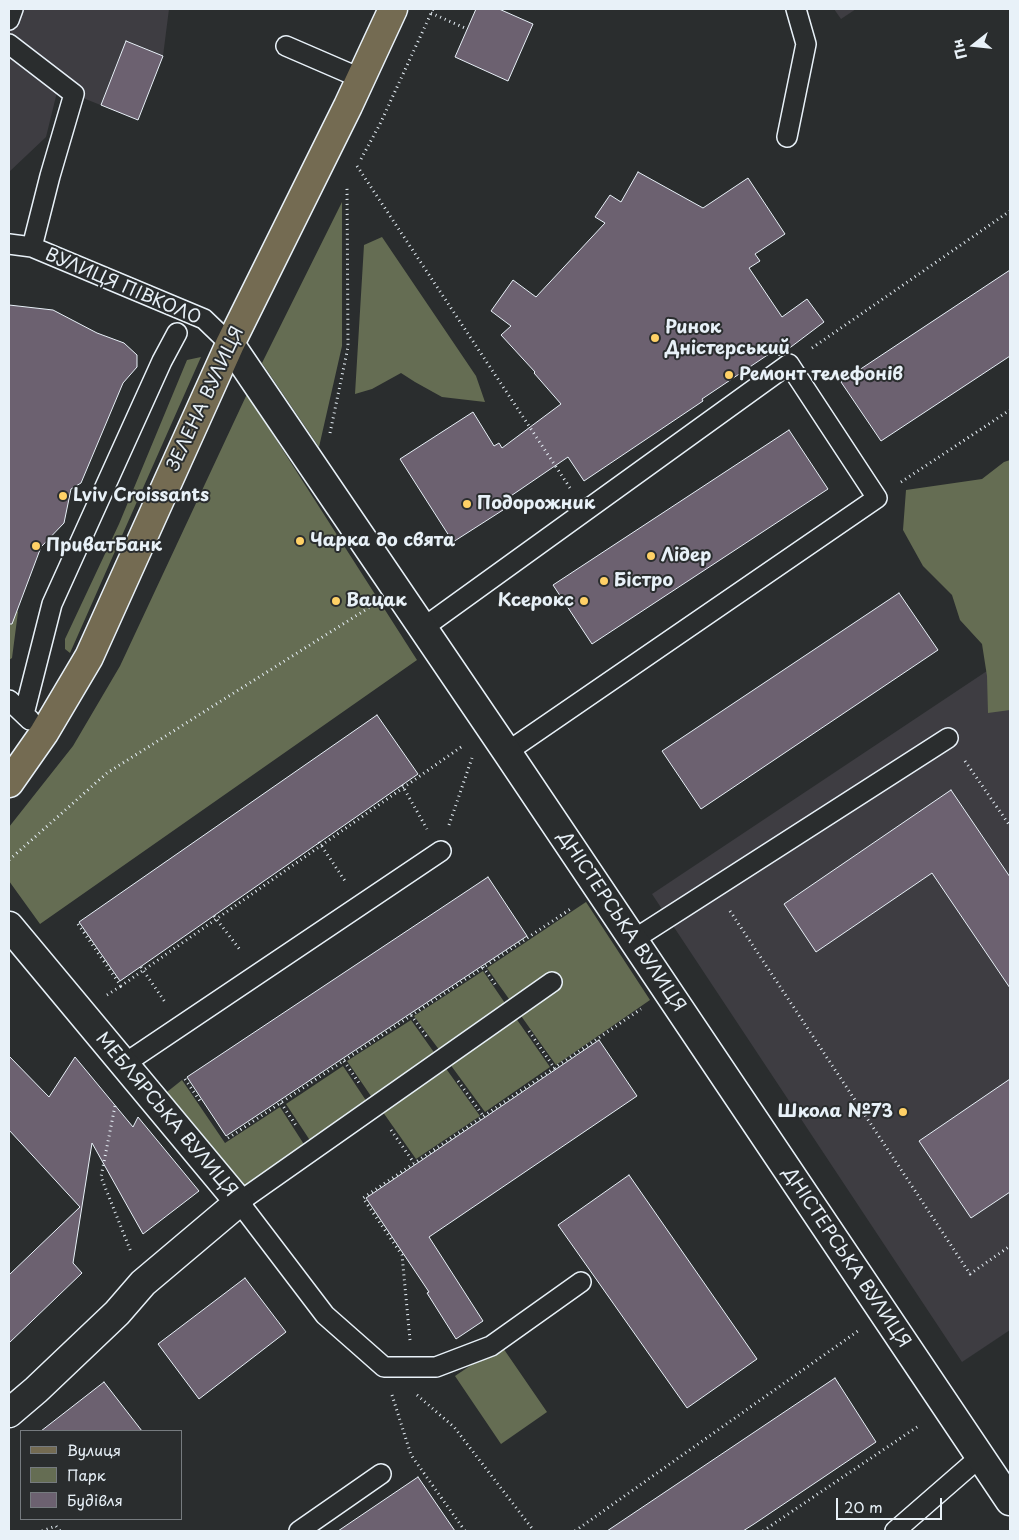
<!DOCTYPE html>
<html>
<head>
<meta charset="utf-8">
<style>
  body { margin:0 }
  #map { position:relative; width:1019px; height:1540px; overflow:hidden; background:#2a2d2e; font-family:"Playpen Sans",sans-serif }
  canvas { display:block }
  .frame { position:absolute; inset:0; border:10px solid #e8f1f8; pointer-events:none }
  .legend { position:absolute; left:20px; top:1430px; width:162px; height:90px; box-sizing:border-box; background:#2a2d2e; border:1px solid #767b7f; margin:0; padding:6px 9px; list-style:none; font-size:15px; color:#e8f1f8 }
  .legend li { display:flex; align-items:center; gap:10px; height:25px }
  .legend b { width:25px; border:1px solid #767b7f }
  .north { position:absolute; left:949px; top:20px; width:50px; height:50px; -webkit-text-stroke:4px #2a2d2e; paint-order:stroke; rotate:254deg; font-size:14px; font-weight:700; line-height:20px; text-align:center; color:#e8f1f8 }
  .north::after { content:''; display:block; margin:auto; width:18px; height:22px; background:#e8f1f8; clip-path:polygon(50% 0,100% 100%,50% 72%,0 100%) }
  .scale { position:absolute; left:836px; top:1498px; width:106px; height:22px; box-sizing:border-box; border:2px solid #e8f1f8; border-top:0; padding-left:6px; font-size:15px; line-height:18px; white-space:nowrap; color:#e8f1f8; -webkit-text-stroke:4px #2a2d2e; paint-order:stroke }
</style>
</head>
<body>
<div id="map">
<canvas width="1019" height="1540"></canvas>
<div class="frame"></div>
<ul class="legend">
<li><b style="height:6px;background:#746b52"></b>Вулиця</li>
<li><b style="height:14px;background:#656d53"></b>Парк</li>
<li><b style="height:14px;background:#6c6170"></b>Будівля</li>
</ul>
<div class="north">Пн</div>
<div class="scale">20 m</div>
</div>
<script>
const g = document.querySelector('canvas').getContext('2d');
g.lineJoin = 'round';
function fillPath(path, color) {
  g.fillStyle = color;
  g.fill(path, 'evenodd');
}
function toPath(rows) {
  const path = new Path2D();
  for (const r of rows) {
    path.moveTo(r[0], r[1]);
    for (let i = 2; i < r.length; i += 2) path.lineTo(r[i], r[i + 1]);
  }
  return path;
}
function strokePath(path, color, width, dash) {
  g.strokeStyle = color;
  g.lineWidth = width;
  g.lineCap = dash ? 'butt' : 'round';
  g.setLineDash(dash || []);
  g.stroke(path);
}
function drawText(font, color, halo, rows, align = 'center') {
  g.font = font + ' "Playpen Sans",sans-serif';
  g.lineWidth = 4;
  g.setLineDash([]);
  g.textBaseline = 'middle';
  g.strokeStyle = halo;
  g.fillStyle = color;
  for (const [text, x, y, turn = 0] of rows) {
    g.save();
    g.translate(x, y);
    g.rotate((+turn || 0) * Math.PI / 180);
    g.textAlign = isNaN(turn) ? turn : align;
    if (halo) g.strokeText(text, 0, 0);
    g.fillText(text, 0, 0);
    g.restore();
  }
}
const built = toPath([
  [9,9,169,9,163,56,138,120,58,88,46,137,9,172],
  [834,9,856,9,841,19],
  [1010,510,1010,1330,962,1362,652,894,1008,657]
]);
const green = toPath([
  [342,202,342,346,319,447,262,363],
  [382,237,476,376,485,402,442,397,415,382,401,373,372,389,355,394,364,245],
  [201,357,70,653,65,649,65,639,119,524,187,360],
  [247,394,417,660,40,924,9,881,9,827,73,746,120,666],
  [1010,460,1010,710,988,713,987,676,982,644,960,620,952,595,923,566,903,530,906,490,982,479,1004,462],
  [9,603,18,612,12,658,9,660],
  [586,902,650,1000,556,1065,487,968],
  [483,971,509,1009,443,1055,414,1016],
  [513,1014,550,1067,485,1112,447,1060],
  [411,1020,438,1058,375,1102,347,1061],
  [442,1063,480,1116,416,1159,380,1108],
  [343,1066,369,1105,313,1145,286,1104],
  [182,1080,225,1143,280,1107,307,1149,239,1198,157,1100],
  [501,1345,547,1412,501,1444,455,1376]
]);
const building = toPath([
  [476,9,499,9,533,24,508,81,455,57,476,9],
  [126,41,163,56,138,120,101,105,126,41],
  [638,172,703,208,748,178,785,234,755,254,760,261,749,268,782,317,807,299,824,322,779,356,775,350,702,399,703,401,584,481,568,457,499,504,503,510,453,542,400,459,473,412,494,446,499,443,502,448,561,404,534,373,535,372,501,335,511,326,491,311,513,280,536,297,605,223,595,217,610,195,621,202,638,172],
  [1010,270,1010,356,881,441,841,382,1010,270],
  [9,305,53,310,97,333,124,343,137,355,137,367,123,383,81,483,71,489,64,523,41,547,12,624,9,624,9,305],
  [789,430,828,489,592,644,553,585,789,430],
  [899,593,938,650,701,809,662,751,899,593],
  [377,715,418,774,120,981,79,922,377,715],
  [951,790,1010,877,1010,988,932,873,816,952,784,904,951,790],
  [488,877,527,936,226,1136,187,1077,488,877],
  [599,1040,637,1096,429,1237,483,1321,456,1339,427,1293,429,1292,366,1198,599,1040],
  [9,1056,49,1097,75,1057,133,1127,138,1117,199,1191,143,1234,92,1143,73,1263,82,1273,9,1343,9,1275,80,1207,9,1130,9,1056],
  [1010,1079,1010,1192,971,1218,919,1141,1010,1079],
  [629,1175,757,1359,687,1408,558,1225,629,1175],
  [245,1278,286,1332,199,1399,158,1344,245,1278],
  [835,1378,876,1442,754,1524,743,1531,607,1531,835,1378],
  [104,1382,142,1431,41,1431,104,1382],
  [418,1477,455,1531,338,1531,418,1477]
]);
const path = toPath([
  [431,13,467,29],
  [361,159,380,124,433,9],
  [357,166,570,488],
  [812,348,1010,211],
  [330,433,348,347,347,185],
  [901,482,1010,410],
  [965,761,1010,826],
  [402,785,427,829],
  [449,825,472,758],
  [319,842,345,881],
  [9,860,107,773,370,607],
  [730,911,970,1274,1010,1246],
  [214,916,241,951],
  [78,924,121,986,464,745],
  [141,967,165,1002],
  [483,967,497,987],
  [107,995,121,986],
  [411,1015,427,1037],
  [529,1031,555,1069],
  [344,1061,359,1083],
  [185,1079,200,1101],
  [458,1081,484,1117],
  [281,1103,297,1127],
  [115,1106,101,1177,131,1252],
  [391,1130,414,1163],
  [228,1138,572,908],
  [410,1340,402,1255,363,1198,641,1009],
  [392,1395,411,1455,465,1531],
  [417,1395,454,1427,534,1531],
  [42,1531,56,1526,60,1531],
  [575,1531,858,1331],
  [763,1531,920,1425]
]);
const service = toPath([
  [9,20,13,9],
  [9,44,74,94,50,176,32,247],
  [286,46,360,78],
  [787,137,806,44,796,9],
  [9,244,32,247,204,319,230,344],
  [424,629,434,620,789,364,877,498,507,752],
  [9,700,30,720],
  [24,714,52,604,162,361,177,333],
  [633,940,948,738],
  [552,982,239,1202,325,1315,384,1367,436,1367,491,1346,581,1282],
  [124,1064,441,851],
  [299,1531,381,1474],
  [895,1531,980,1457]
]);
const minor = toPath([
  [9,926,239,1202,143,1283,117,1313,36,1390,9,1413]
]);
const tertiary = toPath([
  [230,344,507,752,1010,1501]
]);
const primary = toPath([
  [9,783,44,733,89,657,230,344,348,106,393,9]
]);
const markers = [
  [655,338,5,"#ffd166"],
  [729,375,5,"#ffd166"],
  [63,496,5,"#ffd166"],
  [467,504,5,"#ffd166"],
  [300,541,5,"#ffd166"],
  [36,546,5,"#ffd166"],
  [651,556,5,"#ffd166"],
  [604,581,5,"#ffd166"],
  [336,601,5,"#ffd166"],
  [584,601,5,"#ffd166"],
  [903,1112,5,"#ffd166"]
];
const streetNames = [
  ["ВУЛИЦЯ ПІВКОЛО",123,287,23],
  ["ЗЕЛЕНА ВУЛИЦЯ",206,399,-65],
  ["ДНІСТЕРСЬКА ВУЛИЦЯ",621,922,56],
  ["МЕБЛЯРСЬКА ВУЛИЦЯ",166,1115,50],
  ["ДНІСТЕРСЬКА ВУЛИЦЯ",846,1258,56]
];
const poiNames = [
  ["Ринок",665,328],
  ["Дністерський",665,349],
  ["Ремонт телефонів",739,375],
  ["Lviv Croissants",73,496],
  ["Подорожник",477,504],
  ["Чарка до свята",310,541],
  ["ПриватБанк",46,546],
  ["Лідер",661,556],
  ["Бістро",614,581],
  ["Вацак",346,601],
  ["Ксерокс",574,601,"right"],
  ["Школа №73",893,1112,"right"]
];
fillPath(built, '#3e3d42');
fillPath(green, '#656d53');
fillPath(building, '#6c6170');
strokePath(building, '#e8f1f8', 1);
strokePath(service, '#e8f1f8', 22);
strokePath(minor, '#e8f1f8', 31);
strokePath(tertiary, '#e8f1f8', 31);
strokePath(primary, '#e8f1f8', 31);
strokePath(path, '#e8f1f8', 3, [1, 4]);
strokePath(service, '#2a2d2e', 19);
strokePath(minor, '#2a2d2e', 28);
strokePath(tertiary, '#2a2d2e', 28);
strokePath(primary, '#746b52', 28);
for (const [x, y, r, color] of markers) {
  const dot = new Path2D();
  dot.arc(x, y, r, 0, 2 * Math.PI);
  g.fillStyle = color;
  g.fill(dot);
  strokePath(dot, '#2a2d2e', 2);
}
drawText('18px', '#e8f1f8', '#2a2d2e', streetNames);
drawText('bold 18px', '#e8f1f8', '#2a2d2e', poiNames, 'left');
</script>
</body>
</html>
